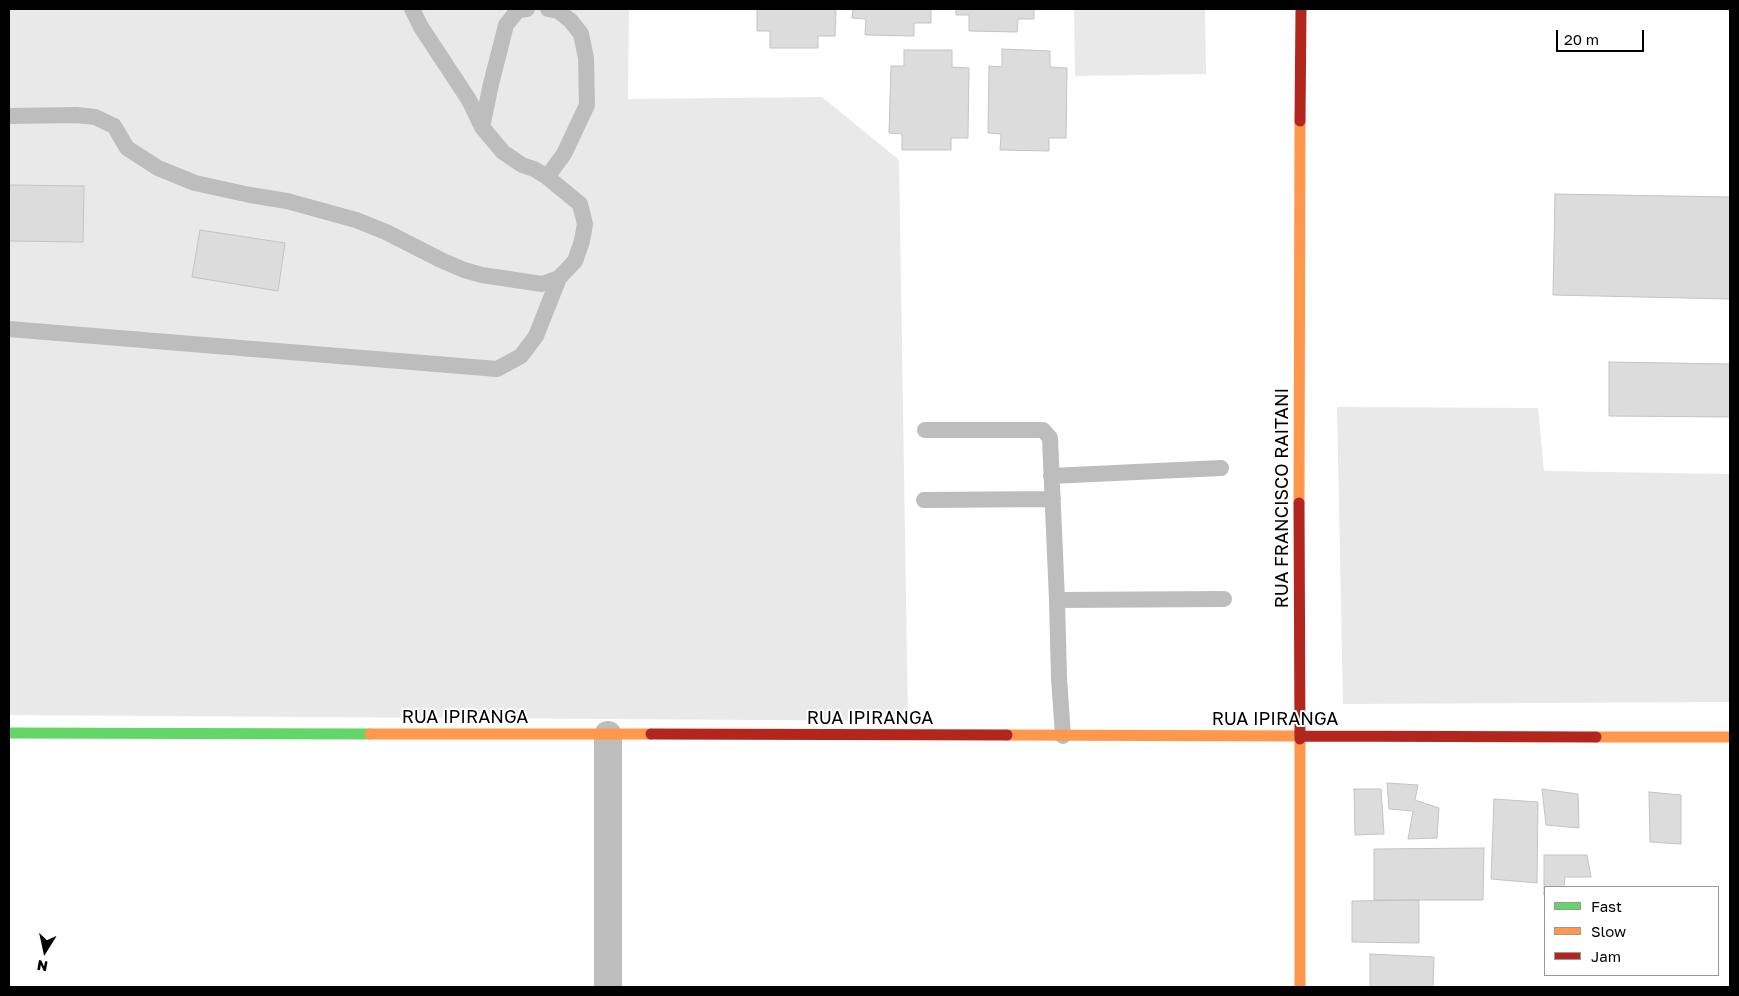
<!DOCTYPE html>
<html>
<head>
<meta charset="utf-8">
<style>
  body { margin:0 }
  #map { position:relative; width:1739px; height:996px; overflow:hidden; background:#fff; font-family:"Golos Text",sans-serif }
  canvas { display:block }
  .frame { position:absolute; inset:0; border:10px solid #000; pointer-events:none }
  .legend { position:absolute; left:1544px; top:886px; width:175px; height:90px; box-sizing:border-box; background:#fff; border:1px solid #999; margin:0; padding:6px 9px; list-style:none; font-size:15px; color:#000 }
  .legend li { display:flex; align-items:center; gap:10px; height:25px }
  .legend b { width:25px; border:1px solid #999 }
  .north { position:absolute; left:20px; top:926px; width:50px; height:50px; -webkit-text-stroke:4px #fff; paint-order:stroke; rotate:190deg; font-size:14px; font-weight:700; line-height:20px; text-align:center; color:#000 }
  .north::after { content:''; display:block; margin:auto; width:18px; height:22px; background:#000; clip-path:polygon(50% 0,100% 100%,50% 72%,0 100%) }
  .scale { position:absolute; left:1556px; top:30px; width:88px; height:22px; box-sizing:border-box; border:2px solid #000; border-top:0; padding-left:6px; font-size:15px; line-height:18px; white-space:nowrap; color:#000; -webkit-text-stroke:4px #fff; paint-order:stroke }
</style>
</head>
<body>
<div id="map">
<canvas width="1739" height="996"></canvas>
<div class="frame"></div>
<ul class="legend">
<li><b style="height:6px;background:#63d668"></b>Fast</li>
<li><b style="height:6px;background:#ff974d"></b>Slow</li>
<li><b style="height:6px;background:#b3261e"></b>Jam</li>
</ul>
<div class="north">N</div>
<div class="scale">20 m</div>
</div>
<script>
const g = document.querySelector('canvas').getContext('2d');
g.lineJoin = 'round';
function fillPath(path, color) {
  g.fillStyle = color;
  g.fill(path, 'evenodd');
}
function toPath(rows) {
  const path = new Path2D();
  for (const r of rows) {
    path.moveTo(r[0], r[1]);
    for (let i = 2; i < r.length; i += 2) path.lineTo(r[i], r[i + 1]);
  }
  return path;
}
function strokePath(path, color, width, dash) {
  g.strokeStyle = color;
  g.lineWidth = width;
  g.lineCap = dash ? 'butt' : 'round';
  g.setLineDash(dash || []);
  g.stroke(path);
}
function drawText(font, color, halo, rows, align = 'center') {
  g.font = font + ' "Golos Text",sans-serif';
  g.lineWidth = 4;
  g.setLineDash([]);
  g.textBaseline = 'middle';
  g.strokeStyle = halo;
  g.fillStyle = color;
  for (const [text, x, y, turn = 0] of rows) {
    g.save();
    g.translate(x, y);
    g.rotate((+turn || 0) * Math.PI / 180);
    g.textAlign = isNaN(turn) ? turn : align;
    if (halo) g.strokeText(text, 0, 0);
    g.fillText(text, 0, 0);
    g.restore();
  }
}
const green = toPath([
  [9,9,629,9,628,99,822,97,899,160,908,721,9,715],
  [1074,9,1205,9,1206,74,1075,76],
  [1337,407,1538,408,1544,471,1730,474,1730,702,1343,704]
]);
const building = toPath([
  [757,9,836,9,835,36,818,36,818,48,770,48,770,31,757,31,757,9],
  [853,9,931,9,931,23,914,23,914,36,865,35,866,19,852,18,853,9],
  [956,9,1034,9,1034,19,1018,19,1017,32,969,31,969,15,956,15,956,9],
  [1002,49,1050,51,1050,67,1067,68,1066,138,1049,138,1049,151,1000,150,1001,134,988,133,989,66,1002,67,1002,49],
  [904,50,952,50,952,67,969,68,968,138,951,138,951,150,902,150,902,134,889,133,891,66,904,66,904,50],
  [9,185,84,186,83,242,9,241,9,185],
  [1555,194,1730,197,1730,299,1553,295,1555,194],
  [200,230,285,243,278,291,192,277,200,230],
  [1609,362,1730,364,1730,417,1609,416,1609,362],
  [1387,783,1418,785,1415,800,1439,808,1437,838,1408,839,1413,811,1389,809,1387,783],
  [1354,789,1381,789,1384,834,1355,835,1354,789],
  [1542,789,1578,794,1579,828,1546,825,1542,789],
  [1649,792,1681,795,1681,844,1650,842,1649,792],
  [1494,799,1538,802,1537,883,1491,879,1494,799],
  [1484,848,1483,900,1374,900,1374,849,1484,848],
  [1544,855,1587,855,1591,877,1565,877,1564,887,1545,887,1544,895,1544,855],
  [1419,900,1419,943,1352,942,1352,901,1419,900],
  [1370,954,1434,957,1433,987,1370,987,1370,954]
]);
const lane = toPath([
  [9,116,76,115,95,117,114,126,127,148,158,168,195,183,250,195,287,201,356,220,386,232,441,260,464,270,482,275,542,284,559,278,575,261,582,241,585,224,580,204,547,177,534,169,522,165,503,152,482,127,469,100,421,27,412,9],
  [482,127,491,84,506,25,518,10,527,9],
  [547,177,564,154,587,105,586,58,581,34,571,21,558,11,548,9],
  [9,329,497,369,521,356,536,336,559,278],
  [925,430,1043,430,1050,438,1057,600,1059,678,1063,736],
  [1051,476,1221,468],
  [924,500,1053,499],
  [1057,600,1224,599]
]);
const street = toPath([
  [608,987,608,735]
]);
const fast = toPath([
  [9,733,370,734]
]);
const slow = toPath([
  [1299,503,1300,121],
  [370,734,651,734],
  [1007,735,1301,736],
  [1596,737,1730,737],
  [1300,739,1300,987]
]);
const jam = toPath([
  [1300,121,1301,9],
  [1299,503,1300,739],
  [651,734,1007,735],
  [1301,736,1596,737]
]);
const streetNames = [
  ["RUA FRANCISCO RAITANI",1282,498,-90],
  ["RUA IPIRANGA",465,717],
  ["RUA IPIRANGA",870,718],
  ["RUA IPIRANGA",1275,719]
];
fillPath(green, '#e9e9e9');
fillPath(building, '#dcdcdc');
strokePath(building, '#c4c4c4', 1);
strokePath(lane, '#bdbdbd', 16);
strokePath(street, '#bdbdbd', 28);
strokePath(fast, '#63d668', 11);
strokePath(slow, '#ff974d', 11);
strokePath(jam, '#b3261e', 11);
drawText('18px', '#000', '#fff', streetNames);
</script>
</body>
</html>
